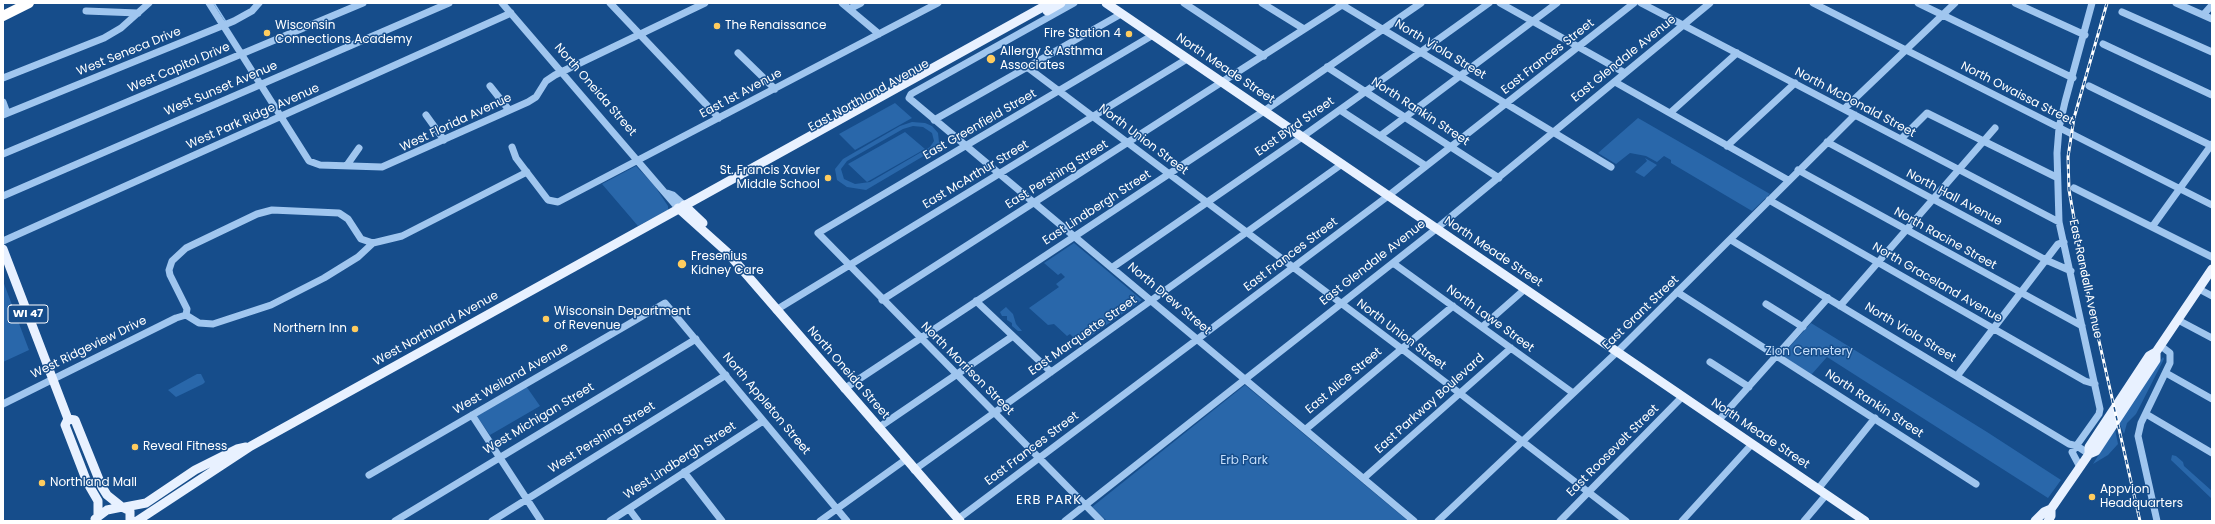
<!DOCTYPE html>
<html>
<head>
<meta charset="utf-8">
<style>
  body { margin:0 }
  #map { position:relative; width:2215px; height:524px; overflow:hidden; background:#164d8b; font-family:Poppins,sans-serif }
  canvas { display:block }
  .frame { position:absolute; inset:0; border:4px solid #fff; pointer-events:none }
</style>
</head>
<body>
<div id="map">
<canvas width="2215" height="524"></canvas>
<div class="frame"></div>
</div>
<script>
const g = document.querySelector('canvas').getContext('2d');
g.lineJoin = 'round';
function fillPath(path, color) {
  g.fillStyle = color;
  g.fill(path, 'evenodd');
}
function toPath(rows) {
  const path = new Path2D();
  for (const r of rows) {
    path.moveTo(r[0], r[1]);
    for (let i = 2; i < r.length; i += 2) path.lineTo(r[i], r[i + 1]);
  }
  return path;
}
function strokePath(path, color, width, dash) {
  g.strokeStyle = color;
  g.lineWidth = width;
  g.lineCap = dash ? 'butt' : 'round';
  g.setLineDash(dash || []);
  g.stroke(path);
}
function drawText(font, color, halo, rows, align = 'center') {
  g.font = font + ' Poppins,sans-serif';
  g.lineWidth = 3;
  g.setLineDash([]);
  g.textBaseline = 'middle';
  g.strokeStyle = halo;
  g.fillStyle = color;
  for (const [text, x, y, turn = 0] of rows) {
    g.save();
    g.translate(x, y);
    g.rotate((+turn || 0) * Math.PI / 180);
    g.textAlign = isNaN(turn) ? turn : align;
    if (halo) g.strokeText(text, 0, 0);
    g.fillText(text, 0, 0);
    g.restore();
  }
}
const green = toPath([
  [895,103,912,118,855,150,839,134],
  [1638,118,1770,194,1752,211,1671,163,1671,160,1664,156,1657,162,1646,156,1630,153,1616,164,1598,153],
  [912,122,925,123,932,126,938,133,939,142,941,141,944,144,866,190,847,187,837,180,835,169,843,159,900,126],
  [913,126,923,127,932,133,934,141,930,147,870,182,855,184,844,179,841,169,847,161,903,129],
  [905,132,925,149,867,182,848,164],
  [1645,158,1657,165,1644,177,1635,172,1647,161],
  [636,166,654,185,668,206,668,210,638,226,602,184],
  [1074,243,1142,300,1088,338,1075,339,1070,334,1067,336,1054,324,1048,325,1029,308,1059,287,1056,284,1065,277,1061,273,1058,275,1044,263],
  [3,281,29,350,3,362],
  [1006,307,1013,314,1016,324,1022,331,1018,331,1012,326,1012,323,1007,320,1007,316,1002,316,1000,312],
  [1811,323,1987,432,2061,480,2048,498,1827,357,1811,375,1784,357,1783,354],
  [2163,357,2164,359,2136,414,2127,423,2124,434,2119,422],
  [197,374,201,374,205,382,203,384,176,397,168,390],
  [1245,385,1408,521,1107,521,1092,507],
  [526,386,540,406,490,435,476,415],
  [2115,429,2118,444,2108,455,2093,464],
  [2172,455,2176,456,2183,462,2184,466,2212,491,2212,499,2171,460]
]);
const stream = toPath([
  [214,3,226,22]
]);
const minor = toPath([
  [209,3,309,161,320,165,382,167,528,102,536,97,546,81,555,75,705,3],
  [502,3,678,208],
  [610,3,719,118],
  [842,3,879,34],
  [1074,3,911,94,909,98,1414,521],
  [1184,3,1264,56],
  [1262,3,1304,29],
  [1339,3,1611,167],
  [1500,3,1625,73],
  [1641,3,2059,222],
  [1813,3,2212,205],
  [1918,3,2073,78],
  [2015,3,2085,35],
  [2176,3,2212,19],
  [849,9,861,3],
  [86,11,138,13],
  [2122,12,2212,52],
  [2203,15,2212,5],
  [2103,44,2212,95],
  [738,53,775,89],
  [1027,67,1406,352,1626,521],
  [1327,67,1499,178],
  [3,78,104,38,121,28,149,3],
  [1615,82,1788,180],
  [490,86,509,110],
  [2089,86,2212,146],
  [3,102,7,113],
  [1844,109,1955,3],
  [1340,110,1426,166],
  [1670,113,1737,53],
  [3,115,234,21,252,11,259,3],
  [426,115,444,140],
  [934,120,1121,14],
  [1380,136,1557,3],
  [1901,139,1927,113,2056,177],
  [1827,142,2046,260,2071,271],
  [1727,146,1795,83],
  [512,147,516,158,548,200,558,202,938,3],
  [3,154,363,3],
  [347,165,359,148],
  [1798,170,2082,326],
  [2074,188,2212,257],
  [667,193,673,195,684,205],
  [3,196,449,3],
  [1769,200,2085,381,2095,384],
  [2152,227,2212,144],
  [1731,240,2069,444,2077,446,2089,454],
  [3,241,511,13],
  [1393,263,1573,393],
  [1113,267,1302,137,1489,3],
  [2199,289,2212,296],
  [1677,292,1976,484],
  [882,300,1345,3],
  [976,301,1051,372],
  [1766,304,1803,327],
  [1840,306,1995,128],
  [776,310,1187,59],
  [186,315,187,309,170,275,169,270,172,261,186,248,257,214,272,210,339,213,348,219,361,239,373,243,402,236,527,172],
  [186,315,199,323,213,324,271,305,324,278,358,257,373,243],
  [2178,320,2212,338],
  [1482,327,1525,289],
  [1710,362,1749,387],
  [2166,373,2212,399],
  [1957,376,2058,244,2064,242],
  [844,389,1264,111,1421,3],
  [3,404,176,318,186,315],
  [2146,414,2212,453],
  [472,415,541,521],
  [1718,421,1828,298],
  [878,428,1013,336],
  [1306,429,1453,306],
  [2080,467,2072,452,2099,414,2100,409,2059,222,2057,153,2059,128,2065,102,2092,3],
  [914,470,1342,164],
  [684,472,722,521],
  [369,475,665,303,847,521],
  [1364,478,1511,348],
  [1818,489,1875,418],
  [629,509,638,521],
  [958,519,1388,196,1634,3],
  [395,521,696,339],
  [492,521,726,375],
  [610,521,763,421],
  [820,521,905,460],
  [1065,521,1436,229,1710,3],
  [1101,521,818,233,1153,35],
  [1438,521,1617,352,1855,115],
  [1560,521,1682,397],
  [1682,521,1752,444],
  [1804,521,1826,495],
  [2157,521,2138,436,2141,423,2170,363,2170,353,2161,346]
]);
const major = toPath([
  [1106,3,1865,521],
  [1047,11,1061,3],
  [684,205,703,223],
  [678,208,727,252,960,521],
  [3,249,68,419],
  [68,419,75,420,102,487,107,495,122,507],
  [68,419,65,425,87,482,98,501,98,517],
  [2089,454,2089,447,2149,356,2156,352,2212,269],
  [125,507,146,503,195,470,237,449,246,447],
  [95,519,107,510,122,507,130,511,130,521],
  [137,521,251,446,1050,3],
  [2035,521,2044,512,2051,509],
  [2048,521,2051,516,2051,509,2089,454,2096,451,2156,360,2156,352]
]);
const highway = toPath([
  [3,16,29,3]
]);
const rail = toPath([
  [2107,3,2074,118,2068,157,2069,190,2084,275,2140,521]
]);
const markers = [
  [717,26,4,"#ffcc5e"],
  [267,33,4,"#ffcc5e"],
  [1129,34,4,"#ffcc5e"],
  [991,59,5,"#ffcc5e"],
  [828,178,4,"#ffcc5e"],
  [682,264,5,"#ffcc5e"],
  [546,319,4,"#ffcc5e"],
  [355,329,4,"#ffcc5e"],
  [135,447,4,"#ffcc5e"],
  [42,483,4,"#ffcc5e"],
  [2092,497,4,"#ffcc5e"]
];
const shields = [
  [28,314,40]
];
const shieldNames = [
  ["WI 47",28,314]
];
const poiNames = [
  ["Wisconsin",275,26],
  ["Connections Academy",275,40],
  ["The Renaissance",725,26],
  ["Fire Station 4",1121,34,"right"],
  ["Allergy & Asthma",1000,52],
  ["Associates",1000,66],
  ["St. Francis Xavier",820,171,"right"],
  ["Middle School",820,185,"right"],
  ["Fresenius",691,257],
  ["Kidney Care",691,271],
  ["Wisconsin Department",554,312],
  ["of Revenue",554,326],
  ["Northern Inn",347,329,"right"],
  ["Reveal Fitness",143,447],
  ["Northland Mall",50,483],
  ["Appvion",2100,490],
  ["Headquarters",2100,504]
];
const streetNames = [
  ["North Viola Street",1440,50,31],
  ["West Seneca Drive",129,52,-22],
  ["East Frances Street",1548,57,-38],
  ["East Glendale Avenue",1624,59,-39],
  ["West Capitol Drive",179,68,-23],
  ["North Meade Street",1225,69,34],
  ["West Sunset Avenue",221,89,-23],
  ["North Oneida Street",595,90,49],
  ["East 1st Avenue",741,94,-28],
  ["North Owaissa Street",2017,94,27],
  ["East Northland Avenue",869,96,-29],
  ["North McDonald Street",1855,103,28],
  ["North Rankin Street",1420,112,33],
  ["West Park Ridge Avenue",253,117,-24],
  ["West Florida Avenue",456,123,-25],
  ["East Greenfield Street",980,125,-30],
  ["East Byrd Street",1295,127,-35],
  ["North Union Street",1143,140,37],
  ["East McArthur Street",976,175,-31],
  ["East Pershing Street",1057,175,-32],
  ["North Hall Avenue",1954,198,28],
  ["East Lindbergh Street",1097,208,-33],
  ["North Racine Street",1945,239,29],
  ["North Meade Street",1493,252,34],
  ["East Frances Street",1291,255,-37],
  ["East Glendale Avenue",1373,263,-38],
  ["East Randall Avenue",2085,279,78],
  ["North Graceland Avenue",1937,283,30],
  ["North Drew Street",1169,299,40],
  ["East Grant Street",1641,313,-44],
  ["North Lawe Street",1490,319,36],
  ["West Northland Avenue",436,329,-29],
  ["North Viola Street",1910,333,31],
  ["North Union Street",1401,335,37],
  ["East Marquette Street",1083,336,-35],
  ["West Ridgeview Drive",89,348,-26],
  ["North Morrison Street",967,369,45],
  ["North Oneida Street",848,373,49],
  ["West Weiland Avenue",511,379,-30],
  ["East Alice Street",1344,381,-40],
  ["North Appleton Street",766,404,50],
  ["East Parkway Boulevard",1430,404,-42],
  ["North Rankin Street",1874,404,33],
  ["West Michigan Street",539,419,-31],
  ["North Meade Street",1760,434,34],
  ["West Pershing Street",602,438,-32],
  ["East Frances Street",1032,449,-37],
  ["East Roosevelt Street",1613,451,-45],
  ["West Lindbergh Street",680,461,-33]
];
const parkNames = [
  ["Zion Cemetery",1809,352],
  ["Erb Park",1244,461]
];
const neighbourhoodNames = [
  ["ERB PARK",1049,501]
];
fillPath(green, '#2967aa');
strokePath(stream, '#92c1f1', 1.5);
strokePath(minor, '#a0c6ef', 7);
strokePath(major, '#e8f1ff', 9);
strokePath(highway, '#fff', 10);
strokePath(rail, '#fff', 3);
strokePath(rail, '#164d8b', 1.5, [4.5]);
for (const [x, y, r, color] of markers) {
  const dot = new Path2D();
  dot.arc(x, y, r, 0, 2 * Math.PI);
  g.fillStyle = color;
  g.fill(dot);
  strokePath(dot, '#164d8b', 1.5);
}
for (const [x, y, w] of shields) {
  const box = new Path2D();
  box.roundRect(x - w / 2, y - 9, w, 18, 3);
  g.fillStyle = '#164d8b';
  g.fill(box);
  strokePath(box, '#fff', 1);
}
drawText('bold 11px', '#fff', null, shieldNames);
drawText('12px', '#fff', '#164d8b', poiNames, 'left');
drawText('12px', '#fff', '#164d8b', streetNames);
drawText('12px', '#c6dffb', '#164d8b', parkNames);
g.letterSpacing = '1px';
drawText('13px', '#fff', '#164d8b', neighbourhoodNames);
g.letterSpacing = '0px';
</script>
</body>
</html>
